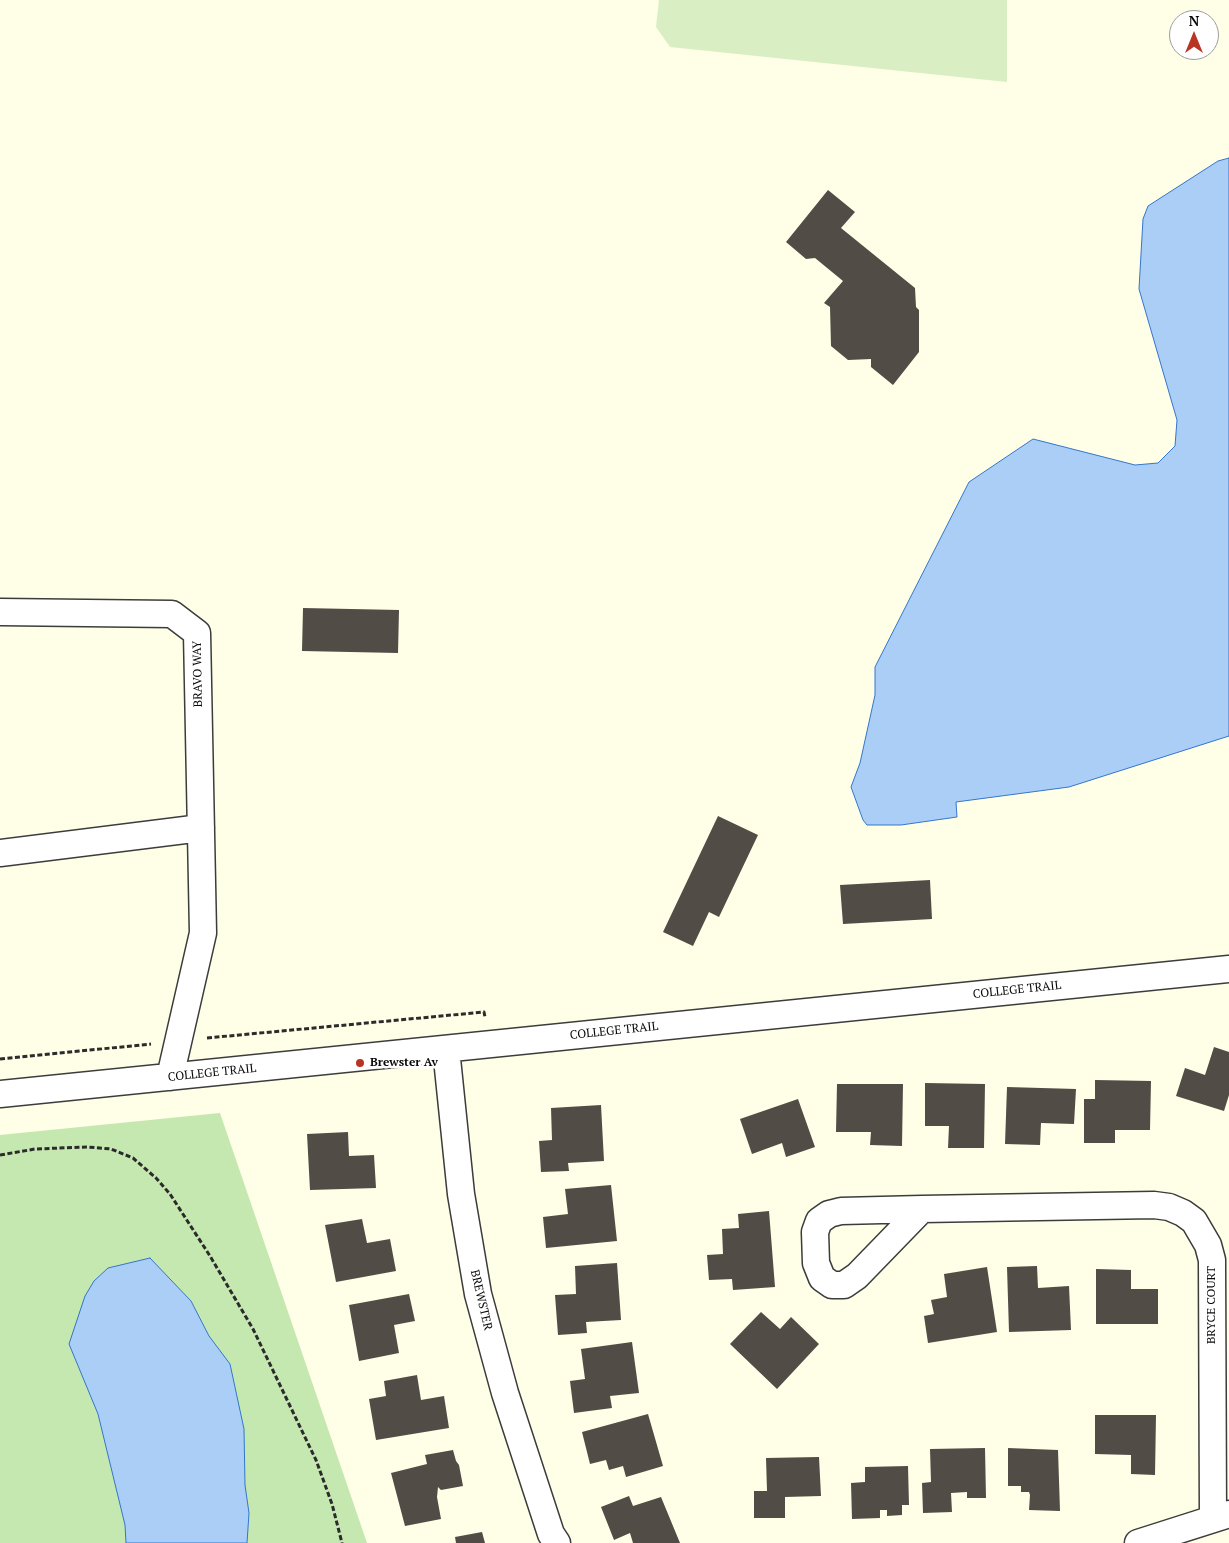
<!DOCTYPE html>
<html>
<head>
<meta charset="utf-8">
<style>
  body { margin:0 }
  #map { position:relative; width:1229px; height:1543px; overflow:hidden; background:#fffee6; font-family:"PT Serif",serif }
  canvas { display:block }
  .north { position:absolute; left:1169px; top:10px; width:50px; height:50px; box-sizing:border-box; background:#fff; border:1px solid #9d9d9d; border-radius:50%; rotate:0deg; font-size:14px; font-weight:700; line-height:20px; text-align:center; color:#090909 }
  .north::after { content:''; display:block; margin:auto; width:18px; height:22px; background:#b83423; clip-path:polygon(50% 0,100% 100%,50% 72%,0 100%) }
</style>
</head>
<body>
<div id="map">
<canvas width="1229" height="1543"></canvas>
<div class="north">N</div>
</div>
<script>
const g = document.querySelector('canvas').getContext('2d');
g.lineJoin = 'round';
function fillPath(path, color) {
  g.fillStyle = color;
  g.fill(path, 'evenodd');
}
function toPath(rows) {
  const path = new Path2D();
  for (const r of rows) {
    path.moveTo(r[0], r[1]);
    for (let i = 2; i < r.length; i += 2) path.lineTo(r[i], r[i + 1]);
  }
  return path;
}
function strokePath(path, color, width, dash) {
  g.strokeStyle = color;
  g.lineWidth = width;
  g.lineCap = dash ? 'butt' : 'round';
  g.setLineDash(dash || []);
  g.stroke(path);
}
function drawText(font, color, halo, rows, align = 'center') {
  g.font = font + ' "PT Serif",serif';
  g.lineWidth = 5;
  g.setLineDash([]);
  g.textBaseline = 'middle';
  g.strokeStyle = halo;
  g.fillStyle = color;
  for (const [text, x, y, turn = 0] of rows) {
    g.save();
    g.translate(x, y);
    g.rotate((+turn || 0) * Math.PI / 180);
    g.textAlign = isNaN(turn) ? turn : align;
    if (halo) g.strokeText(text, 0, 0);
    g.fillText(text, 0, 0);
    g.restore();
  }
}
const green = toPath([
  [220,1113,367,1543,0,1543,0,1135]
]);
const pitch = toPath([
  [659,0,1007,0,1007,82,670,47,656,27]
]);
const water = toPath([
  [1229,158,1229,736,1069,787,956,802,957,817,901,825,867,825,863,820,851,787,860,763,875,695,875,667,969,482,1033,439,1135,465,1158,463,1175,446,1177,420,1139,289,1143,219,1148,206,1218,161,1229,158],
  [150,1258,191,1301,209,1336,230,1364,244,1429,245,1485,249,1513,247,1543,126,1543,125,1525,98,1414,69,1344,85,1296,94,1281,108,1268,150,1258]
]);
const building = toPath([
  [828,190,855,212,841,228,915,288,916,307,919,310,919,352,893,385,871,367,871,359,848,360,831,346,830,307,824,303,843,281,815,258,806,259,786,242],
  [303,608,399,610,398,653,302,651],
  [718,816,758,835,719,917,709,912,693,946,663,932],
  [930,880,932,919,843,924,840,885],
  [1214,1047,1229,1052,1229,1095,1224,1111,1176,1096,1185,1068,1205,1075],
  [1095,1080,1151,1081,1150,1130,1115,1130,1115,1143,1084,1143,1084,1099,1095,1099],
  [925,1083,985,1084,984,1148,948,1148,949,1126,925,1126],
  [837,1084,903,1084,902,1146,870,1145,871,1132,836,1132],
  [1007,1087,1076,1089,1074,1124,1041,1123,1040,1145,1005,1144],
  [798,1099,815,1147,786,1157,782,1143,752,1154,740,1119],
  [601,1105,604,1161,568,1163,569,1171,541,1172,539,1141,552,1140,551,1108],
  [348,1132,349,1156,374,1155,376,1188,310,1190,307,1134],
  [611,1185,617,1241,546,1248,543,1217,568,1214,565,1189],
  [769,1211,775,1287,733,1290,732,1279,709,1280,707,1255,723,1254,722,1229,739,1228,738,1214],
  [362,1219,367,1243,390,1239,396,1271,336,1282,325,1225],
  [617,1263,621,1320,586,1322,587,1333,558,1335,555,1295,576,1294,575,1266],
  [1037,1266,1038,1288,1069,1286,1071,1330,1009,1332,1007,1267],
  [987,1267,997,1332,928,1343,924,1316,934,1314,931,1300,947,1297,944,1274],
  [1096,1269,1131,1270,1131,1289,1158,1289,1158,1324,1096,1324],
  [409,1294,415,1321,394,1325,399,1353,359,1361,349,1305],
  [761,1312,780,1329,791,1317,819,1344,777,1389,730,1344],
  [632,1342,639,1393,610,1396,612,1408,574,1413,570,1381,585,1379,581,1349],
  [417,1375,421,1400,444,1396,449,1428,376,1440,369,1399,386,1396,384,1381],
  [648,1414,663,1466,626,1477,623,1466,609,1470,606,1460,590,1464,582,1432],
  [1095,1415,1156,1415,1155,1475,1131,1474,1131,1455,1095,1454],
  [985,1448,986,1498,967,1498,967,1492,951,1493,952,1512,923,1513,922,1483,931,1482,930,1449],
  [1008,1448,1058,1450,1060,1511,1029,1510,1030,1495,1029,1492,1021,1492,1021,1486,1008,1486],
  [453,1450,456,1461,459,1465,463,1486,441,1490,438,1487,437,1497,441,1519,405,1526,391,1473,427,1464,425,1455],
  [819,1457,821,1496,785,1497,785,1518,754,1518,754,1491,767,1491,766,1458],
  [908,1466,909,1505,902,1505,902,1515,887,1516,887,1510,880,1510,880,1518,852,1519,851,1483,865,1482,865,1467],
  [629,1496,633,1506,661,1497,680,1543,633,1543,630,1533,614,1540,601,1507],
  [482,1532,485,1543,456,1543,455,1537]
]);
const path = toPath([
  [207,1038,484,1012,485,1017],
  [0,1059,151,1044],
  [0,1155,35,1149,87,1147,111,1149,133,1158,156,1178,170,1194,210,1256,253,1329,316,1460,332,1504,342,1543]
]);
const minor = toPath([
  [0,612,172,614,197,633,203,933,170,1077],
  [0,853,201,828],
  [446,1049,461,1194,478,1294,505,1393,551,1534,557,1543],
  [0,1094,1229,969],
  [922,1209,857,1276,844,1285,832,1285,822,1278,816,1263,815,1232,819,1221,829,1214,841,1211,922,1209,1154,1205,1169,1207,1183,1213,1194,1221,1208,1245,1212,1260,1213,1519],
  [1138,1543,1229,1514]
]);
const markers = [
  [360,1063,5,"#b83423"]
];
const streetNames = [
  ["BRAVO WAY",198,674,-91],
  ["COLLEGE TRAIL",1017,990,-6],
  ["COLLEGE TRAIL",614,1031,-6],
  ["COLLEGE TRAIL",212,1073,-6],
  ["BREWSTER",481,1300,77],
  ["BRYCE COURT",1212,1305,-90]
];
const poiNames = [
  ["Brewster Av",370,1063]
];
fillPath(green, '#c5e8b1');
fillPath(pitch, '#d9efc3');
fillPath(water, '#abcef6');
strokePath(water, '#3376cc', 1);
fillPath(building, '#524c46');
strokePath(minor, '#3c3c3c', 29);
strokePath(path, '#2b2b2b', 3, [5, 2.5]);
strokePath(minor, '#fff', 26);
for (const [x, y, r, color] of markers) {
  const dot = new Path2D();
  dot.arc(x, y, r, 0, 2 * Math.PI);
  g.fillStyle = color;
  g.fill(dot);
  strokePath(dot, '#fff', 2);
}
drawText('12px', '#090909', '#fff', streetNames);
drawText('bold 12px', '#090909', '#fff', poiNames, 'left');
</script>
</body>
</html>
